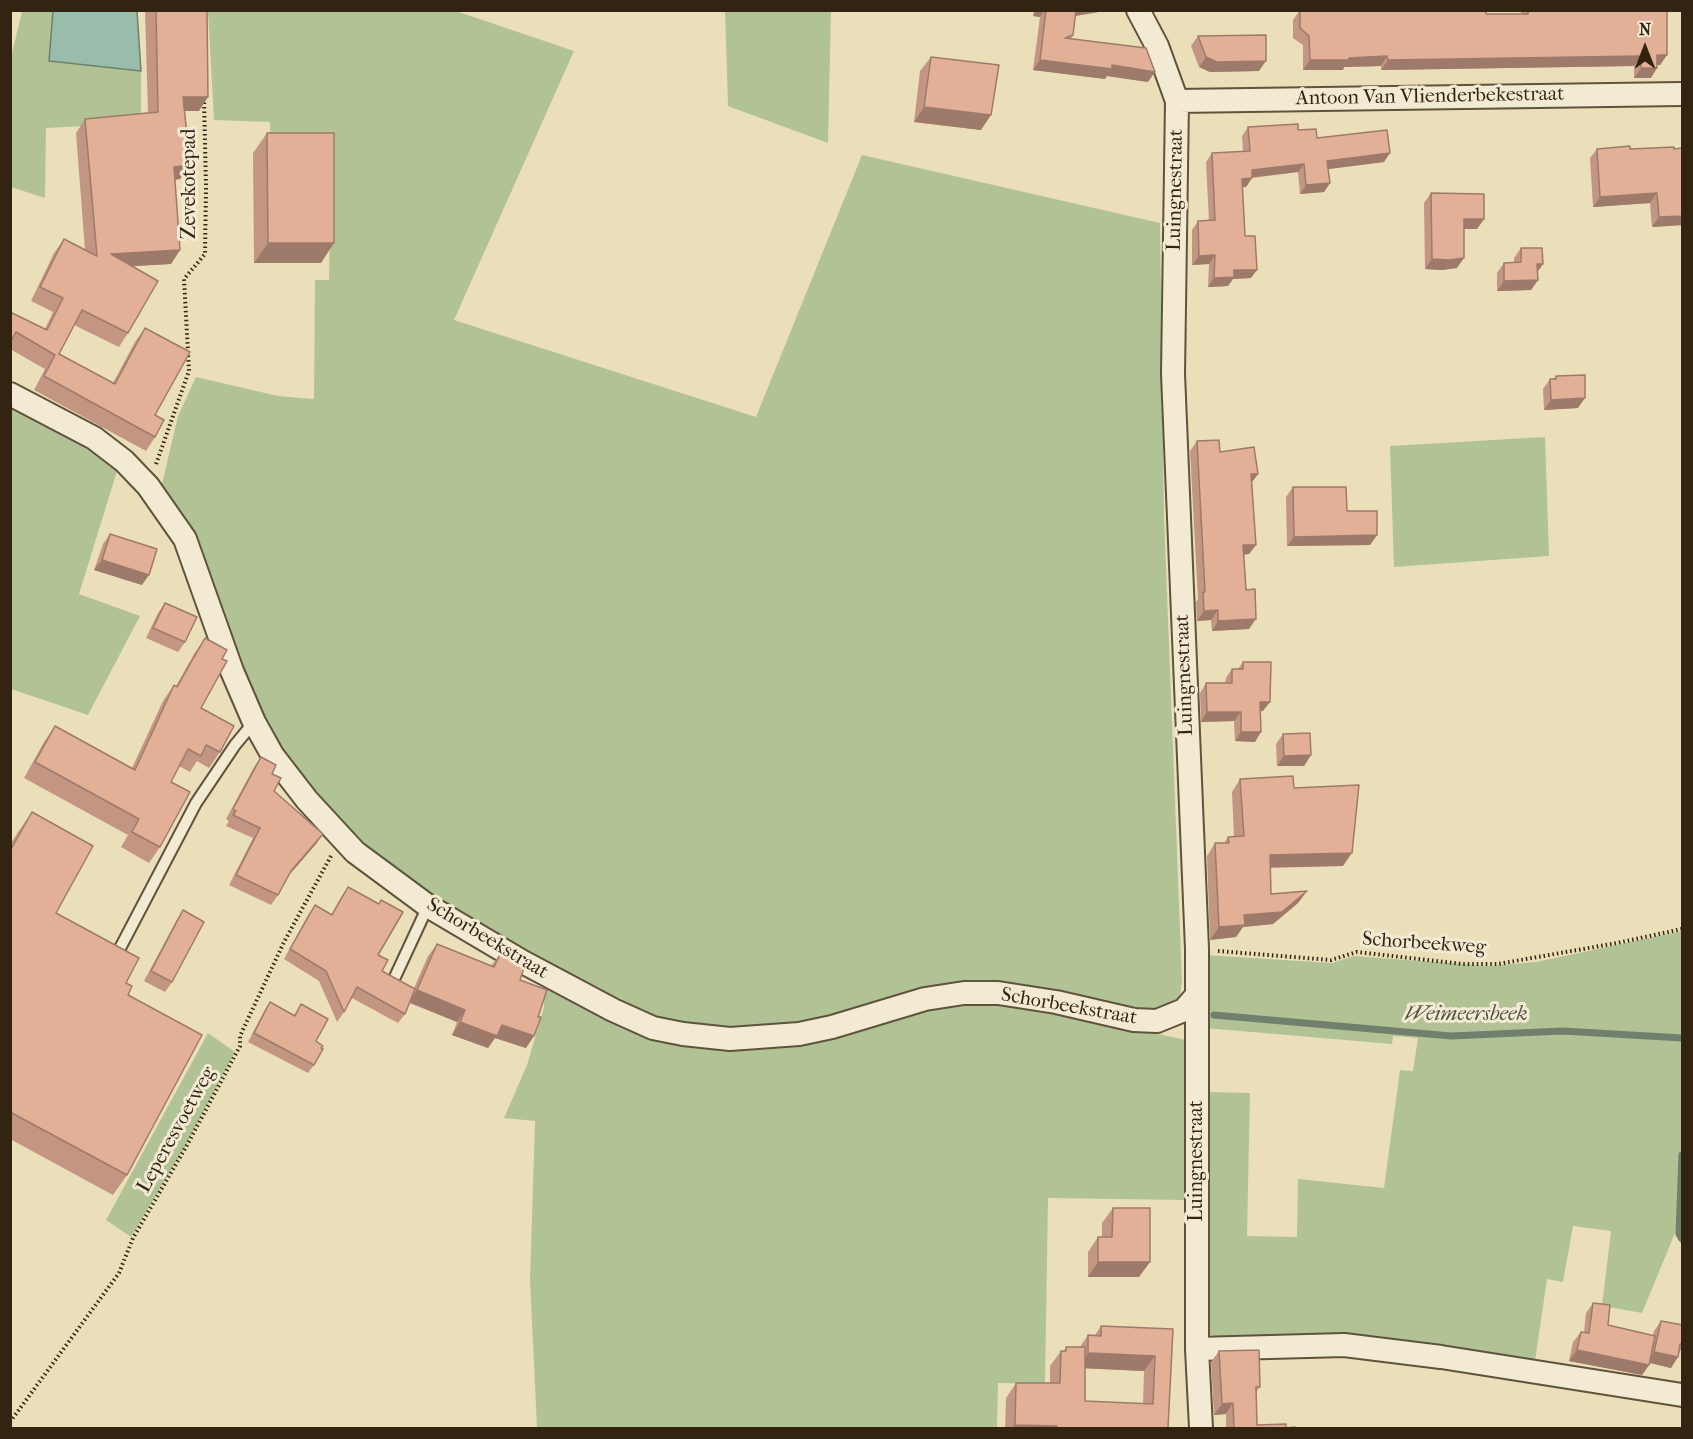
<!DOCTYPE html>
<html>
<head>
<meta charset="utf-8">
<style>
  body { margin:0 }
  #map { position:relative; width:1693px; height:1439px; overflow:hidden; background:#ebdfba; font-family:"IM FELL French Canon",serif }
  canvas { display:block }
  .frame { position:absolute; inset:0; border:12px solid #322411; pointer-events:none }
  .north { position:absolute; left:1615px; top:18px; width:60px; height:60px; -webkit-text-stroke:4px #f2ead2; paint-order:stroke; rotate:0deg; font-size:16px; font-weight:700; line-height:24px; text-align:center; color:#322411 }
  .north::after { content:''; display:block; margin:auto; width:21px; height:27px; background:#322411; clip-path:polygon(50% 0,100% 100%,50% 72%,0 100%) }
</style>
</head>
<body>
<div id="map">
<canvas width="1693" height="1439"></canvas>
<div class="frame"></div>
<div class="north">N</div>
</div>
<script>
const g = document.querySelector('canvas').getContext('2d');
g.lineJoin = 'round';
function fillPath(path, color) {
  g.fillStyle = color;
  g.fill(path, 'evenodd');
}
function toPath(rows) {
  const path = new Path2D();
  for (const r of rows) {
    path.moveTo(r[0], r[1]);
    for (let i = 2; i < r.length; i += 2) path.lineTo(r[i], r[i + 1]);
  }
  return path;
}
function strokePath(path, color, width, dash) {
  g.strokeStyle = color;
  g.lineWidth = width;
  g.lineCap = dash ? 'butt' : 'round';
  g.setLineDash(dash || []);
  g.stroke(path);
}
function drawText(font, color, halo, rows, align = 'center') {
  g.font = font + ' "IM FELL French Canon",serif';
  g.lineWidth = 6;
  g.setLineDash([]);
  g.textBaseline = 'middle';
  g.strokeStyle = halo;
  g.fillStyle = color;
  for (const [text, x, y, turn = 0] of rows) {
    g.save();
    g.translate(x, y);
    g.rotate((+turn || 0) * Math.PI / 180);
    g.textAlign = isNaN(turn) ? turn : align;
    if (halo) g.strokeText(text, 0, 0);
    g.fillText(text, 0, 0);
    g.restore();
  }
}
const green = toPath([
  [22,11,53,11,49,61,141,71,141,123,46,128,45,198,11,187,11,58],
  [208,11,456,11,574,51,454,320,756,417,862,155,1160,223,1164,516,1182,981,1180,995,1173,1004,1161,1013,1142,1013,1033,989,807,1023,757,1027,690,1025,648,1015,599,991,474,922,386,865,344,825,291,766,254,697,195,539,162,484,178,416,196,377,278,396,314,399,315,280,329,280,331,148,271,148,270,122,214,120],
  [725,11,831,11,828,143,728,106],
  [10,401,85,440,118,468,79,594,140,616,88,715,11,689],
  [1545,437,1549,556,1394,567,1390,446],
  [1682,931,1682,1243,1678,1240,1675,1233,1642,1313,1602,1306,1611,1231,1573,1226,1563,1282,1547,1279,1534,1368,1221,1338,1208,1334,1205,1092,1250,1093,1247,1236,1297,1237,1298,1179,1384,1188,1400,1070,1413,1071,1418,1038,1393,1036,1392,1044,1205,1028,1204,955,1332,963,1354,956,1488,966,1536,962],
  [543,982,664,1040,971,1000,1013,1002,1186,1040,1185,1200,1048,1198,1045,1384,998,1383,997,1428,537,1428,530,1280,535,1121,504,1118,527,1065,544,1007],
  [208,1033,235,1052,185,1147,131,1237,106,1220]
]);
const water = toPath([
  [53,11,137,11,141,71,49,61,53,11]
]);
const stream = toPath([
  [1214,1015,1451,1036,1563,1031,1682,1038],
  [1682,1155,1679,1234,1682,1239]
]);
const path = toPath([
  [156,464,189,371,184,279,205,254,206,187,204,98],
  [1218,951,1331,960,1357,952,1463,964,1498,964,1617,943,1682,929],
  [10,1422,119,1273,133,1238,186,1147,240,1046,240,1036,284,942,331,856]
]);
const service = toPath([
  [117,954,196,803,235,745,254,722],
  [395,977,428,906]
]);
const minor = toPath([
  [1138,10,1157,46,1177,101,1173,374,1197,949,1197,1349,1201,1428],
  [1177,101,1682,94],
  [10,394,94,438,124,461,148,486,185,539,232,671,254,722,273,756,307,800,355,852,428,906,521,961,613,1010,653,1028,683,1034,730,1039,799,1034,832,1027,925,999,964,993,998,993,1056,1002,1134,1020,1157,1021,1184,1010,1197,995],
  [1197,1349,1344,1345,1441,1357,1682,1395]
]);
const wall = toPath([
  [145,10,207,10,199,111,185,111,190,165,180,179,175,180,180,250,171,264,132,266,128,333,119,347,74,325,59,354,113,383,135,342,145,328,155,415,155,437,146,451,34,390,45,369,10,349,10,312,45,329,53,312,31,301,54,253,64,239,85,250,76,133,85,119,148,113],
  [1034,10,1110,10,1075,16,1073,35,1071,39,1148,82,1107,76,1105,79,1033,70,1040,17,1033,16],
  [1300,10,1486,14,1521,14,1521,10,1667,10,1667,55,1660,65,1657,65,1651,78,1634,78,1634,66,1381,70,1381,66,1344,67,1343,70,1303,70,1303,45,1293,38,1293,20],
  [1198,36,1259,71,1210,72,1199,67,1191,46],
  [931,57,981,130,914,122,920,71],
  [1248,127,1298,130,1317,138,1384,162,1328,169,1330,183,1324,192,1300,194,1298,172,1252,178,1246,187,1242,187,1245,236,1251,278,1233,279,1228,286,1208,287,1209,264,1192,265,1192,230,1198,221,1209,221,1206,162,1212,153,1243,151,1242,136],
  [267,133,321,263,254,263,253,153],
  [1597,149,1630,149,1683,225,1652,227,1650,203,1593,207,1590,158],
  [1431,193,1484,219,1477,229,1464,229,1457,268,1442,270,1425,269,1424,203],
  [1521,248,1543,264,1538,271,1538,280,1531,290,1497,291,1497,273,1504,263,1514,263,1514,258],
  [1556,376,1578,408,1544,410,1543,389,1550,379,1554,379],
  [1197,441,1220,452,1258,474,1252,482,1256,545,1249,554,1244,555,1249,629,1212,631,1211,620,1197,621,1196,602,1198,599,1190,451],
  [1293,487,1347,511,1377,535,1370,545,1287,546,1286,497],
  [110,534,142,585,94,570,103,544],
  [165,603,185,642,178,652,146,638,158,613],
  [205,638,222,659,201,708,220,752,209,768,197,761,190,772,179,766,171,782,160,847,149,863,121,847,128,835,24,778,44,742,55,726,132,768,163,701,174,685,176,686,194,654],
  [1243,662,1263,711,1260,711,1255,742,1235,741,1234,721,1201,722,1200,693,1206,683,1225,683,1226,678,1232,669,1238,669],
  [1283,734,1311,755,1304,766,1277,766,1276,744],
  [261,757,272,774,274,791,316,844,288,876,278,895,271,905,229,885,253,838,226,826,229,821,226,819,254,767],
  [1240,779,1294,788,1343,866,1270,867,1271,894,1307,891,1298,903,1273,924,1243,927,1236,937,1210,940,1207,856,1215,843,1224,843,1228,837,1234,837,1232,792],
  [32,812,56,913,126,983,128,995,127,1175,113,1195,10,1139,10,845,18,832],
  [348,887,378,955,382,971,414,988,428,956,437,944,491,966,500,954,520,980,526,1048,495,1038,488,1048,452,1035,457,1022,409,1003,405,1014,398,1023,352,998,344,1012,337,1022,319,981,284,959,308,915,315,905,331,915,341,897],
  [183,910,172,982,165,992,144,981,176,921],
  [270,1002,294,1015,301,1004,316,1041,314,1065,308,1073,248,1042,264,1011],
  [1113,1208,1139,1277,1088,1277,1088,1252,1098,1237,1102,1237,1102,1223],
  [1593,1303,1608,1325,1653,1335,1654,1331,1661,1321,1683,1325,1683,1346,1671,1368,1649,1363,1649,1365,1642,1375,1569,1361,1573,1342,1581,1332,1584,1332,1586,1313],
  [1101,1326,1173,1329,1168,1428,1005,1428,1006,1398,1016,1383,1050,1383,1050,1366,1061,1351,1064,1351,1066,1347,1080,1347,1088,1335,1095,1335],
  [1085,1368,1144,1371,1143,1404,1085,1401],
  [1219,1351,1260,1387,1256,1392,1257,1425,1295,1428,1226,1428,1226,1414,1214,1415,1211,1362]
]);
const shadedWall = toPath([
  [1037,10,1044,10,1040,17,1033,16],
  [1074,10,1110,10,1069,17],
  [1657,55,1667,55,1660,65,1651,65],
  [1387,56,1381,66,1344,67,1343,70,1303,70,1310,60,1349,58],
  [1641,56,1634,66,1381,70,1388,60],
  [1206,57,1266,61,1259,71,1210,72,1199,67],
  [1040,60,1112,65,1155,72,1148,82,1107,76,1105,79,1033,70],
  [1641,68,1657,68,1651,78,1634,78],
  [183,97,208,97,199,111,174,111],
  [924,107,991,115,981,130,914,122],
  [1390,153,1384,162,1321,170,1327,161],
  [1304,164,1298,172,1245,178,1252,170],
  [190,165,180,179,165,181,174,167],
  [1252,178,1246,187,1236,188,1242,179],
  [1330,183,1324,192,1300,194,1306,185],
  [1657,193,1650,203,1593,207,1600,197],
  [1683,216,1683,225,1652,227,1659,217],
  [1464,219,1484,219,1477,229,1456,229],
  [268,243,334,243,321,263,254,263],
  [180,250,171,264,101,268,111,254],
  [1215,255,1209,264,1192,265,1199,256],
  [1464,258,1457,268,1442,270,1425,269,1432,259],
  [1537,264,1543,264,1536,274],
  [1234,270,1257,270,1251,278,1233,279,1228,286,1208,287,1214,278],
  [1538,280,1531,290,1497,291,1504,281],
  [1585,398,1578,408,1544,410,1551,400],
  [1251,474,1258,474,1251,483],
  [1377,535,1370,545,1287,546,1294,537],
  [1243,545,1256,545,1249,554,1236,555],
  [102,560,149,575,142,585,94,570],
  [1218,610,1211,620,1197,621,1204,611],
  [1256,619,1249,629,1212,631,1218,621],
  [1260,702,1270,702,1263,711,1254,711],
  [1207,712,1241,712,1234,721,1201,722],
  [1241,732,1261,732,1255,742,1235,741],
  [1311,755,1304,766,1277,766,1284,756],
  [323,834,316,844,284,881,291,871],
  [1352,853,1343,866,1261,868,1270,855],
  [1307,891,1298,903,1273,924,1243,927,1236,937,1210,940,1219,927,1244,915],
  [417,990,465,1010,457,1022,409,1002],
  [460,1022,502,1025,534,1036,526,1048,495,1038,488,1048,452,1035],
  [1098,1262,1150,1262,1139,1277,1088,1277],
  [1577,1350,1649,1365,1642,1375,1569,1361],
  [1654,1352,1678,1357,1671,1368,1647,1362],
  [1088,1353,1155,1356,1144,1371,1077,1368],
  [1233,1403,1226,1414,1214,1415,1222,1404],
  [1015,1425,1057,1426,1055,1428,1012,1428]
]);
const building = toPath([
  [156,10,207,10,208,97,183,97,190,165,174,167,180,250,111,254,158,281,128,333,82,310,59,354,115,384,145,328,190,352,155,415,164,420,155,437,44,376,55,355,16,332,10,343,10,312,47,330,63,298,40,287,64,239,97,256,85,119,158,112,156,10],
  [1046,10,1076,10,1073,35,1065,38,1146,48,1155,72,1112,65,1112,69,1040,60,1046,10],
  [1300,10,1486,10,1486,14,1528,14,1528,10,1667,10,1667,55,1657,55,1657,68,1641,68,1641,56,1388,60,1387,56,1349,58,1349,60,1310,60,1309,36,1300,28,1300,10],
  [1266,35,1266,61,1217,62,1206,57,1198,36,1266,35],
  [931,57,999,65,991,115,924,107,931,57],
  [1298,124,1298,130,1316,129,1317,138,1387,130,1390,153,1327,161,1330,183,1306,185,1304,164,1252,170,1252,178,1242,179,1245,236,1255,236,1257,270,1234,270,1234,277,1214,278,1215,255,1199,256,1198,221,1215,220,1212,153,1250,151,1248,127,1298,124],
  [267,133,334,133,334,243,268,243,267,133],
  [1630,146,1630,149,1674,147,1674,149,1683,148,1683,216,1659,217,1657,193,1600,197,1597,149,1630,146],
  [1431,193,1484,194,1484,219,1464,219,1464,258,1449,260,1432,259,1431,193],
  [1521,248,1542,248,1543,264,1537,264,1538,280,1504,281,1504,263,1521,262,1521,248],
  [1585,375,1585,398,1551,400,1550,379,1556,379,1556,376,1585,375],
  [1219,440,1220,452,1254,447,1258,474,1251,474,1256,545,1243,545,1246,590,1255,589,1256,619,1218,621,1218,610,1204,611,1203,592,1205,592,1197,441,1219,440],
  [1293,487,1346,487,1347,511,1377,511,1377,535,1294,537,1293,487],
  [110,534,157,549,149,575,102,560,110,534],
  [165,603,197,617,185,642,153,628,165,603],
  [205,638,227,650,222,659,227,661,201,708,234,726,220,752,206,745,201,756,188,749,171,782,190,792,160,847,132,832,139,819,35,762,55,726,135,770,174,685,177,687,205,638],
  [1243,662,1271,662,1270,702,1260,702,1261,732,1241,732,1241,712,1207,712,1206,683,1232,683,1232,669,1243,669,1243,662],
  [1310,733,1311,755,1284,756,1283,734,1310,733],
  [261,757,276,765,272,774,281,778,274,791,323,834,291,871,278,895,236,875,260,828,233,815,236,811,233,809,261,757],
  [1293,776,1294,788,1359,785,1352,853,1270,855,1271,894,1307,891,1282,912,1244,915,1245,925,1219,927,1215,843,1229,843,1228,837,1244,836,1240,779,1293,776],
  [32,812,93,846,56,913,139,958,126,983,132,986,128,995,202,1035,127,1175,10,1112,10,851,32,812],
  [348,887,379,904,381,900,403,912,378,955,388,960,382,971,415,989,405,1014,357,987,344,1012,326,971,290,949,315,905,332,915,348,887],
  [183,910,204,922,172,982,151,971,183,910],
  [437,944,494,967,500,954,525,965,520,980,547,990,538,1017,541,1017,534,1036,502,1025,497,1036,460,1022,465,1010,417,990,437,944],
  [270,1002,295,1016,301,1004,328,1019,316,1041,323,1046,321,1048,323,1049,314,1065,254,1033,270,1002],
  [1113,1208,1150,1208,1150,1262,1098,1262,1098,1237,1112,1237,1113,1208],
  [1593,1303,1610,1305,1608,1325,1655,1336,1649,1365,1577,1350,1581,1332,1589,1333,1593,1303],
  [1661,1321,1683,1325,1683,1344,1680,1344,1678,1357,1654,1352,1661,1321],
  [1101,1326,1173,1329,1168,1428,1057,1428,1057,1426,1015,1425,1016,1383,1060,1383,1061,1351,1066,1351,1066,1347,1085,1347,1085,1401,1153,1404,1155,1356,1088,1353,1088,1335,1101,1336,1101,1326],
  [1259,1350,1260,1387,1256,1387,1257,1425,1286,1424,1286,1428,1295,1427,1295,1428,1234,1428,1233,1403,1222,1404,1219,1351,1259,1350]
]);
const streetNames = [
  ["Antoon Van Vlienderbekestraat",1430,97,-1],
  ["Zevekotepad",190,184,-90],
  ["Luingnestraat",1176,190,-89],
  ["Luingnestraat",1185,675,-92],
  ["Schorbeekstraat",487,939,31],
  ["Schorbeekweg",1424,944,4],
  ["Schorbeekstraat",1069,1007,10],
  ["Leperesvoetweg",177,1130,-61],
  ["Luingnestraat",1197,1161,-90]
];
const waterNames = [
  ["Weimeersbeek",1466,1015]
];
fillPath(green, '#b1c395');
fillPath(water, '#99bdaa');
strokePath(water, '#70806d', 1.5);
strokePath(stream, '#70806d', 7);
strokePath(service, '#60533b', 14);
strokePath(minor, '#60533b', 26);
strokePath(path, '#322411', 4, [1.5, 3]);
strokePath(service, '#f2ead2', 10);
strokePath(minor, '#f2ead2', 22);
fillPath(wall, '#c29682');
fillPath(shadedWall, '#9e7a6a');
fillPath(building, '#e2af97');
strokePath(building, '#9e7a6a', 1.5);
drawText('20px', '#322411', '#f2ead2', streetNames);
drawText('italic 21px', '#51523f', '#f2ead2', waterNames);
</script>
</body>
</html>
